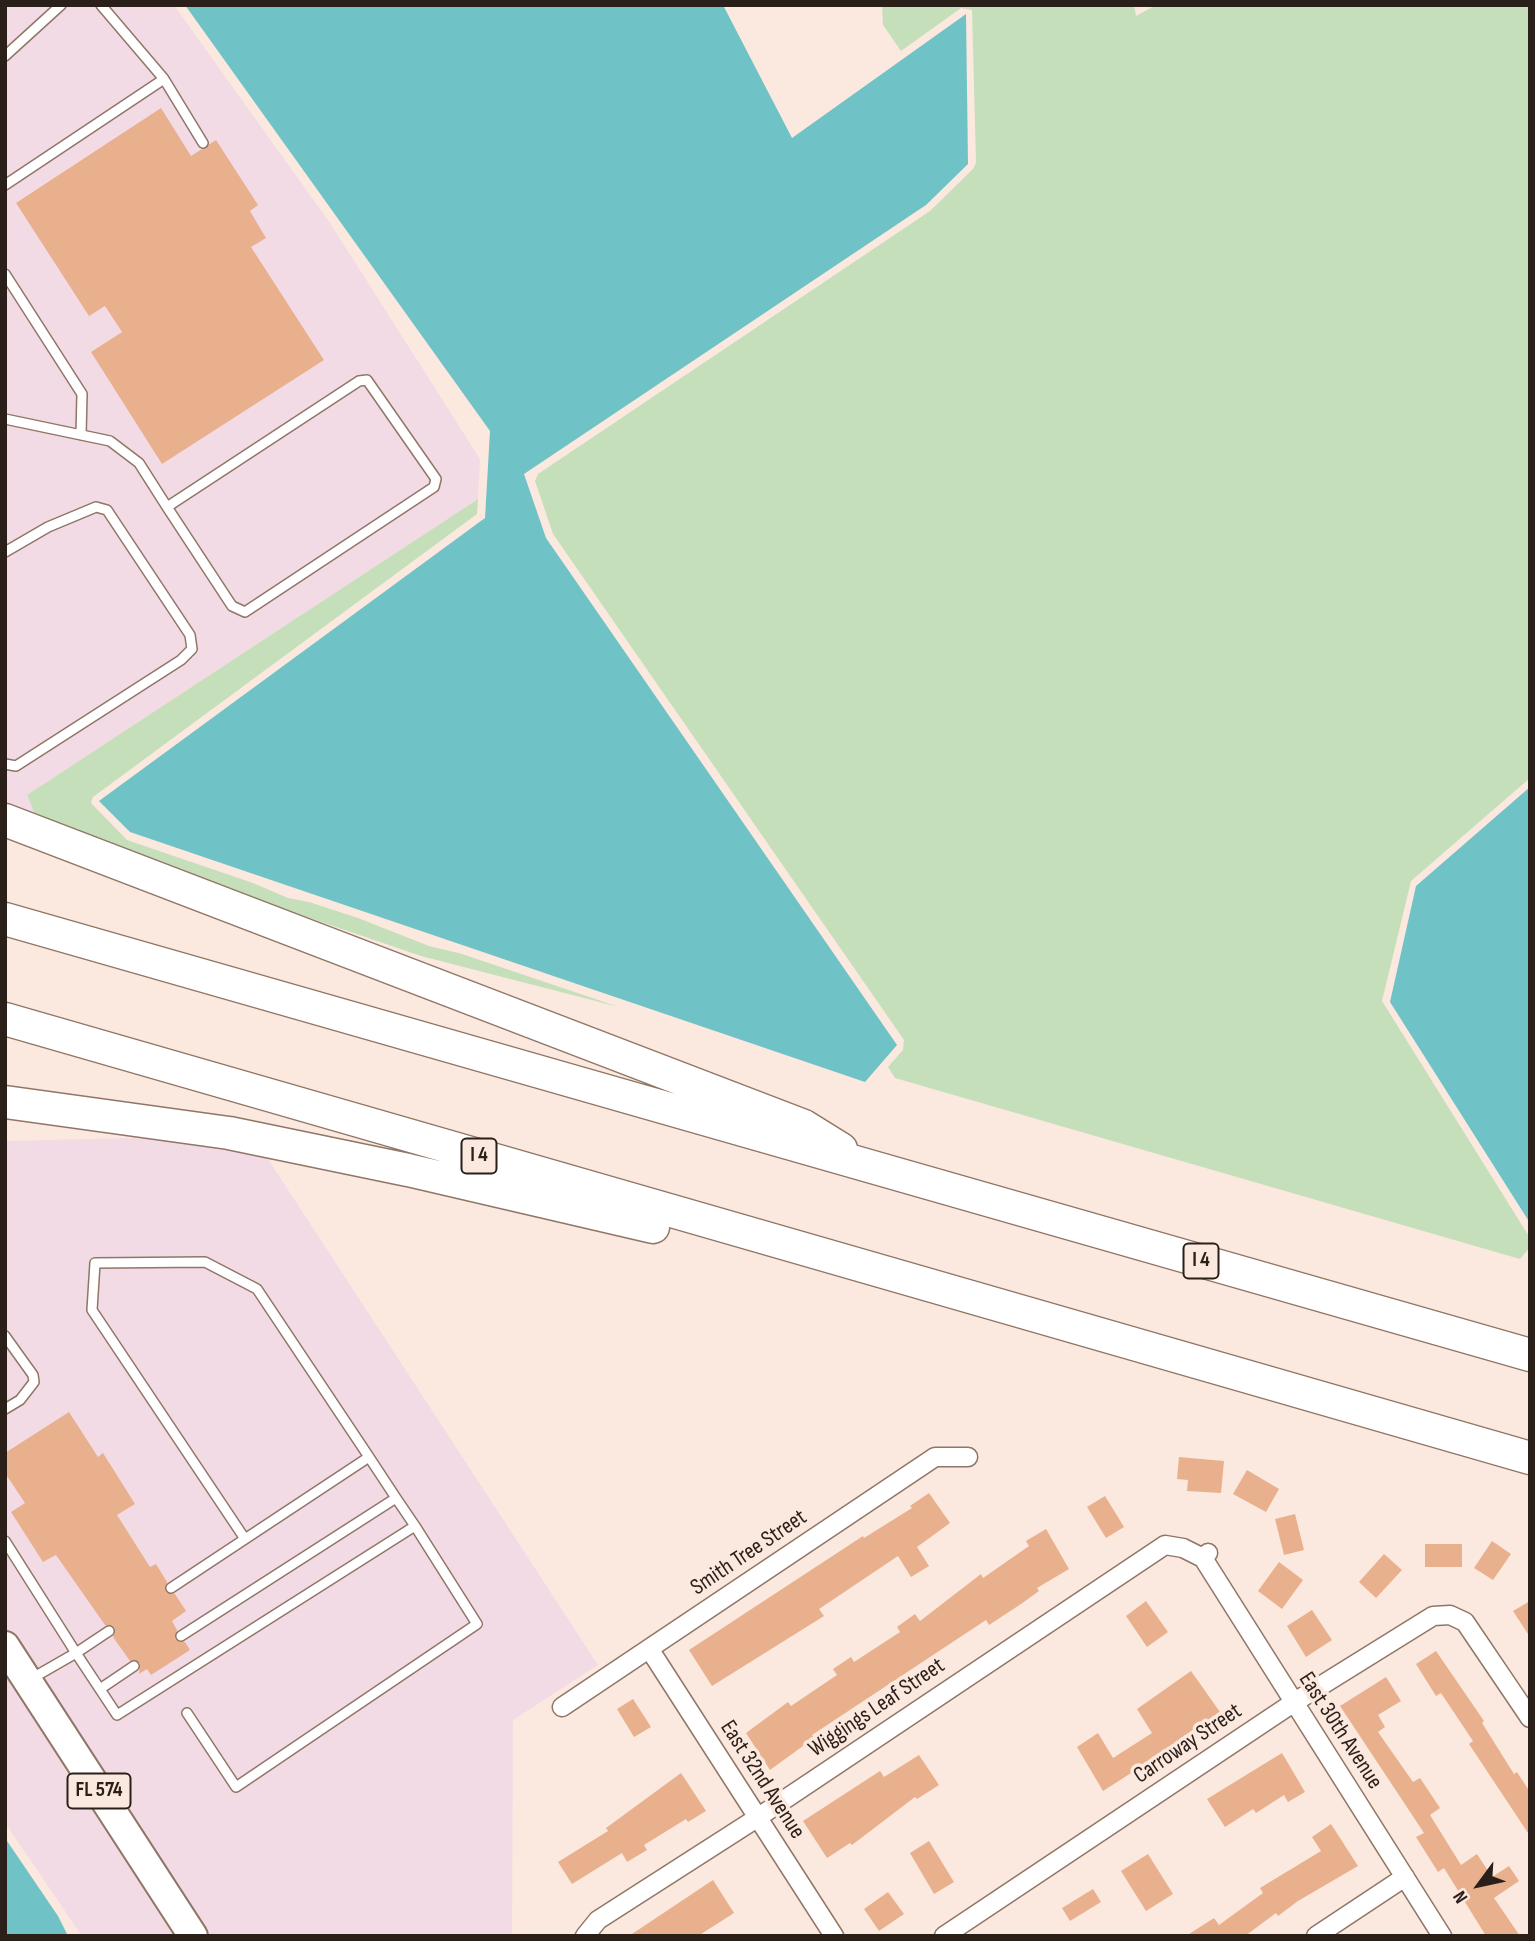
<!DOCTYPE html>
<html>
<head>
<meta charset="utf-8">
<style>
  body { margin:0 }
  #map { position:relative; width:1535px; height:1941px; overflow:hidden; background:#fbe8de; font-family:"Sofia Sans Condensed",sans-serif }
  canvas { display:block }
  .frame { position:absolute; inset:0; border:7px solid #2a1f19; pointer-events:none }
  .north { position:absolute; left:1444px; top:1850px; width:70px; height:70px; -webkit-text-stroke:5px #fbe8de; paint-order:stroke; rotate:237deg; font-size:19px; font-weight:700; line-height:28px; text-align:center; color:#2a1f19 }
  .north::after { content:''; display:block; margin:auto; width:24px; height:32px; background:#2a1f19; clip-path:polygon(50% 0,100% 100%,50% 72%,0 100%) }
</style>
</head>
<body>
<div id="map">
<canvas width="1535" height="1941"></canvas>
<div class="frame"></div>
<div class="north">N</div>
</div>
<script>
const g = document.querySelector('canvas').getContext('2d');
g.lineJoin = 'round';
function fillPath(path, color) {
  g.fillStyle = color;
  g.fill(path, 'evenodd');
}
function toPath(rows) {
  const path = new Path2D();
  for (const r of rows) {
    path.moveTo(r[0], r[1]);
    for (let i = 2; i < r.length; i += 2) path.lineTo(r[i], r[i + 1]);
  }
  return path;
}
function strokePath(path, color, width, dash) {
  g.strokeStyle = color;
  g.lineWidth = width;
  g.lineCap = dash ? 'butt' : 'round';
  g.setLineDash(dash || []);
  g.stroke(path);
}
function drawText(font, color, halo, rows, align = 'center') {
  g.font = font + ' "Sofia Sans Condensed",sans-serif';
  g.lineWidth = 7;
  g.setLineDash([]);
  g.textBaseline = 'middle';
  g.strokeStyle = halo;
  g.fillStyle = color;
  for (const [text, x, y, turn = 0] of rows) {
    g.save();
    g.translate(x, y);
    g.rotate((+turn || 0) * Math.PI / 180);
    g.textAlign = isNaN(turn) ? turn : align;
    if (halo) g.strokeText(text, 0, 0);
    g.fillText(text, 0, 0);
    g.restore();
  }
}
const commercial = toPath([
  [5,5,174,5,330,223,480,459,478,499,27,795,38,822,5,809],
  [134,1138,240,1146,264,1153,598,1665,513,1720,512,1936,205,1936,5,1628,5,1141],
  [5,1664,181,1936,82,1936,5,1823]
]);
const green = toPath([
  [882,5,1134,5,1136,16,1156,5,1530,5,1530,778,1411,881,1382,1001,1530,1238,1530,1247,1520,1259,895,1078,888,1067,903,1050,904,1040,553,534,535,481,538,474,930,211,973,169,976,163,972,10,961,8,901,51,883,25],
  [478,499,477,514,93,797,91,803,127,840,253,883,288,898,309,902,358,918,429,946,462,954,619,1007,421,956,146,862,38,822,27,795]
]);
const water = toPath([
  [185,5,723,5,792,138,966,14,968,164,926,205,524,474,546,538,897,1045,865,1082,130,832,99,801,485,518,490,431],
  [1530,787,1530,1223,1390,1002,1416,886],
  [5,1838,58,1916,68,1936,5,1936]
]);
const building = toPath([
  [161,108,191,156,216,140,258,205,250,211,266,238,251,247,324,360,162,464,91,352,122,332,105,306,89,316,16,203],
  [69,1412,98,1457,103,1453,135,1504,117,1515,150,1567,156,1564,167,1582,166,1592,175,1594,186,1611,172,1621,177,1630,175,1639,185,1642,190,1650,151,1675,147,1669,139,1674,140,1663,130,1661,113,1637,114,1627,105,1625,56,1555,43,1562,11,1512,25,1503,5,1473,5,1453],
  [1179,1457,1224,1461,1221,1493,1187,1491,1188,1480,1177,1479],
  [1247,1470,1279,1489,1266,1512,1233,1494],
  [929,1493,950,1523,917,1547,929,1566,911,1577,898,1556,819,1609,824,1616,712,1686,689,1650,863,1536,864,1538,912,1508,910,1506],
  [1105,1496,1124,1527,1106,1538,1087,1507],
  [1295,1514,1304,1550,1284,1555,1275,1519],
  [1046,1529,1069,1569,1037,1588,1039,1591,1021,1604,989,1625,986,1620,812,1735,814,1738,770,1770,746,1733,788,1702,791,1706,837,1675,833,1669,851,1657,854,1662,900,1632,897,1627,915,1614,920,1621,981,1574,983,1578,1029,1546,1026,1541],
  [1492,1541,1511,1554,1493,1580,1474,1568],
  [1425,1544,1462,1544,1462,1567,1425,1567],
  [1384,1554,1402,1570,1376,1598,1359,1582],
  [1279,1562,1303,1580,1282,1609,1258,1591],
  [1146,1601,1168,1632,1147,1647,1126,1616],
  [1530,1601,1530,1637,1513,1611],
  [1312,1610,1332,1640,1306,1657,1287,1626],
  [1436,1651,1484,1721,1482,1723,1514,1774,1517,1772,1530,1792,1530,1836,1469,1744,1473,1741,1441,1693,1436,1696,1416,1664],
  [1191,1671,1220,1712,1181,1738,1185,1745,1167,1757,1164,1752,1103,1791,1077,1747,1098,1733,1113,1758,1152,1733,1137,1709],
  [1386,1677,1401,1701,1378,1715,1385,1727,1378,1732,1413,1782,1420,1778,1440,1808,1430,1815,1461,1865,1477,1854,1492,1877,1509,1866,1519,1881,1494,1898,1520,1936,1486,1936,1444,1868,1438,1872,1416,1837,1424,1833,1340,1706],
  [633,1699,651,1727,634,1737,617,1709],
  [1282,1753,1305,1792,1288,1802,1284,1795,1256,1813,1253,1809,1225,1827,1207,1799],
  [919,1755,939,1785,917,1799,915,1797,852,1845,850,1843,827,1858,803,1821,880,1771,884,1777],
  [681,1773,706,1811,688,1822,686,1819,644,1845,647,1850,627,1862,622,1853,572,1884,558,1862,608,1831,606,1828],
  [1331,1824,1358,1866,1298,1901,1278,1916,1276,1913,1245,1936,1186,1936,1214,1918,1219,1925,1263,1893,1260,1888,1321,1851,1312,1837],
  [929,1841,954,1882,934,1894,910,1853],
  [1148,1854,1173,1894,1146,1911,1121,1871],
  [713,1880,734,1913,698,1936,629,1936],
  [1093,1889,1101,1902,1070,1921,1062,1908],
  [888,1892,904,1914,879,1931,864,1909]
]);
const lane = toPath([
  [5,56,61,5],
  [164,79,203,143],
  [5,185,164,79,101,5],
  [5,274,82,394,81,435],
  [5,419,110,441,139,463,167,507,232,606,245,612,434,487,436,479,367,380,359,381,167,507],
  [5,552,48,527,96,507,107,510,190,635,192,649,181,660,16,766,5,764],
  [5,1336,33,1375,34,1382,20,1400,5,1409],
  [5,1541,76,1653,29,1680],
  [171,1588,245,1539],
  [109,1631,76,1653,117,1715,415,1526],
  [181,1636,396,1498],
  [100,1689,134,1666],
  [187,1713,236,1787,477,1624,415,1526,396,1498,369,1457,257,1289,205,1262,95,1263,92,1310,245,1539,369,1457]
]);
const street = toPath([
  [1208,1553,1203,1558,1442,1936],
  [650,1650,834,1936],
  [562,1707,935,1457,968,1457],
  [585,1936,598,1920,757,1818,1165,1545,1183,1548,1203,1558],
  [944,1936,1293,1703,1433,1616,1450,1615,1465,1622,1530,1718],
  [1316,1936,1405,1877]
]);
const primary = toPath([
  [5,1646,193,1936]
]);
const highway = toPath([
  [5,820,804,1126,841,1149],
  [5,919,1530,1355],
  [5,1019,1530,1458],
  [5,1102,229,1133,408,1170,653,1227]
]);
const shields = [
  [479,1156,35],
  [1201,1261,35],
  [99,1791,63]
];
const shieldNames = [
  ["I 4",479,1156],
  ["I 4",1201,1261],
  ["FL 574",99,1791]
];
const streetNames = [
  ["Smith Tree Street",749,1553,-34],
  ["Wiggings Leaf Street",877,1708,-34],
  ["East 30th Avenue",1340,1731,57],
  ["Carroway Street",1188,1744,-34],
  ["East 32nd Avenue",762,1780,57]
];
fillPath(commercial, '#f3dbe6');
fillPath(green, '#c6dfbb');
fillPath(water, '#6fc2c6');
fillPath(building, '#e9b08e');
strokePath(lane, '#907666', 12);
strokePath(street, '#907666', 21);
strokePath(primary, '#907666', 32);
strokePath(highway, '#907666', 35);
strokePath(lane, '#fff', 9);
strokePath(street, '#fff', 18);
strokePath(primary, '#fff', 28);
strokePath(highway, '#fff', 32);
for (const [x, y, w] of shields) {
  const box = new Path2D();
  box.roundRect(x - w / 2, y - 17.5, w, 35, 5);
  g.fillStyle = '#fbe8de';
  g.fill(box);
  strokePath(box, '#2a1f19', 2);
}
drawText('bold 21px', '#2a1f19', null, shieldNames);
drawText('23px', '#2a1f19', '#fbe8de', streetNames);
</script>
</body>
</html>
